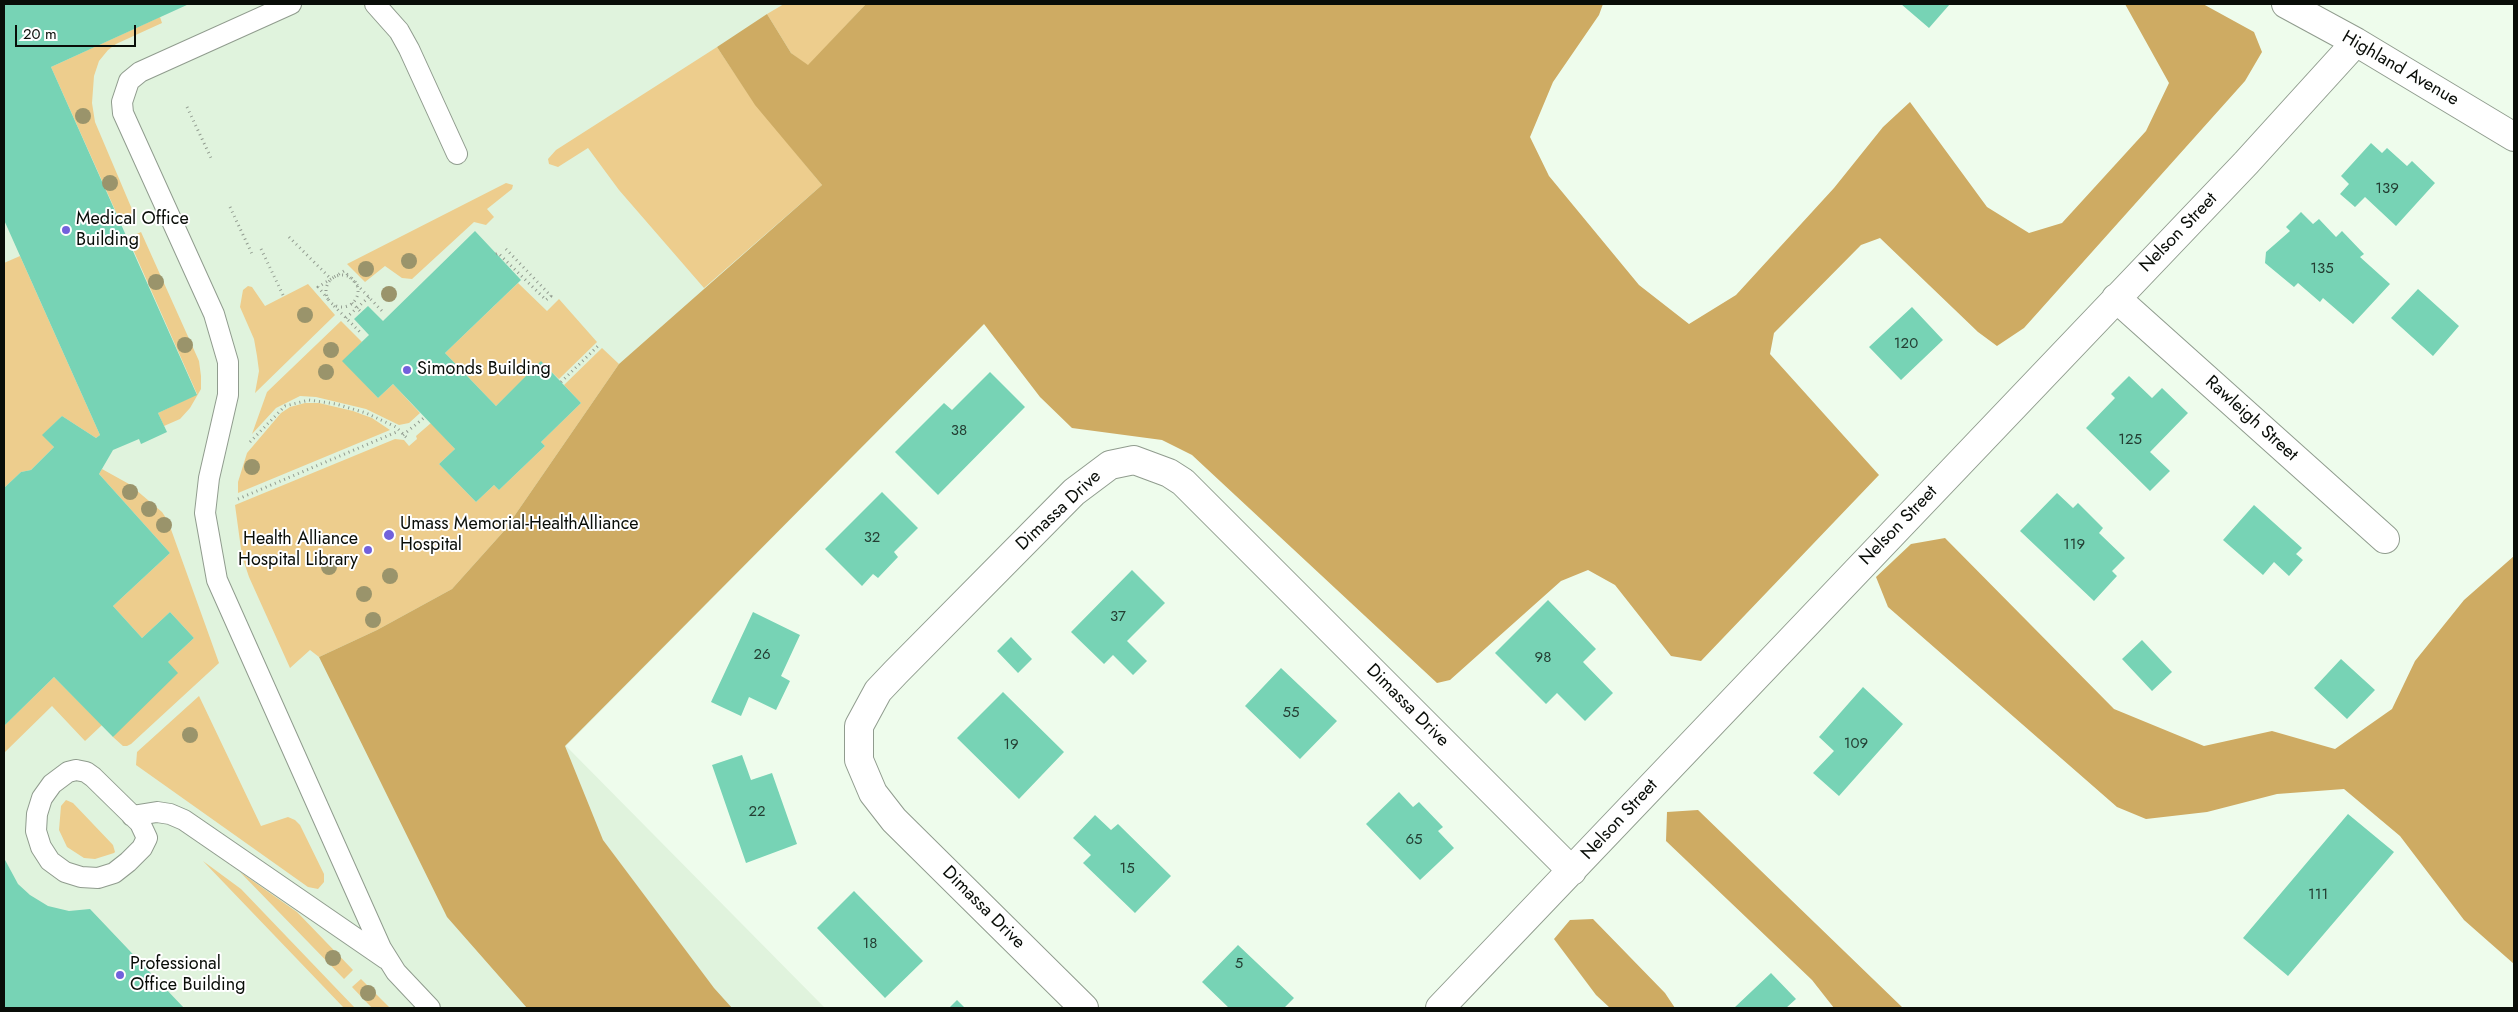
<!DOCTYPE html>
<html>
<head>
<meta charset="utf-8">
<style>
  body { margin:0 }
  #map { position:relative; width:2518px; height:1012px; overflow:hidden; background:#eefcec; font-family:Jost,sans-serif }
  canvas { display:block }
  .frame { position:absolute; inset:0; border:5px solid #090d08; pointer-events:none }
  .scale { position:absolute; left:15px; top:25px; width:121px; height:22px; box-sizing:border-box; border:2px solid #090d08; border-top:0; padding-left:6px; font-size:15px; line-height:18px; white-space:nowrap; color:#090d08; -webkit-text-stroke:4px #fff; paint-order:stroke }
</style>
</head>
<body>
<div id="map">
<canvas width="2518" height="1012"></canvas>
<div class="frame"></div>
<div class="scale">20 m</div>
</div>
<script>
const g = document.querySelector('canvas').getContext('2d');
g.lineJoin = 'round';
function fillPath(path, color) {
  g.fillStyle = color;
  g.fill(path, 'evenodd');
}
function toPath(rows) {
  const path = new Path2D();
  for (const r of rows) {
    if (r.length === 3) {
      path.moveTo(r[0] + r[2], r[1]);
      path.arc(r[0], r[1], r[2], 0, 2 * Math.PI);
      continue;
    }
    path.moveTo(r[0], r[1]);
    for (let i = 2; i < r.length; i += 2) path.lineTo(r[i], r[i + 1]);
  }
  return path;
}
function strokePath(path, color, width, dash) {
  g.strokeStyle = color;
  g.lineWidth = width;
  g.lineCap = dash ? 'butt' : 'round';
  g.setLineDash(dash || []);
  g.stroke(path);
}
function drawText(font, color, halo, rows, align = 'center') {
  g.font = font + ' Jost,sans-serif';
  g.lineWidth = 4;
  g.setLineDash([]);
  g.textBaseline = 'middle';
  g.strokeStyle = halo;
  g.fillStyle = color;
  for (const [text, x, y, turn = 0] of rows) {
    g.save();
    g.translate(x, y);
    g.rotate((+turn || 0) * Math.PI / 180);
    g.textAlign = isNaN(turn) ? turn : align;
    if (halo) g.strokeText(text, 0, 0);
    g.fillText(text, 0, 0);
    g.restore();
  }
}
const built = toPath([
  [4,4,974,4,984,324,566,746,825,1008,4,1008]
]);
const green = toPath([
  [784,4,866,4,808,66,791,53,767,14],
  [160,17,162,23,116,44,108,50,99,61,94,76,92,103,95,122,134,214,120,221,51,67],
  [717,47,753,101,822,185,704,288,619,190,588,148,558,167,549,164,548,159,556,150],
  [506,183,513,185,512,189,487,209,494,217,486,225,474,222,412,279,402,278,385,266,365,282,347,264],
  [141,232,199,361,201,376,201,389,190,408,180,419,164,426,158,413,197,394,128,238],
  [20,256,100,435,96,438,62,416,43,435,54,447,31,470,21,472,4,488,4,263],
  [518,283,547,311,559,299,597,342,559,379,541,362,496,406,445,353],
  [308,284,335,315,255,393,259,371,257,356,254,339,240,307,243,290,248,286,252,287,265,306],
  [341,321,362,342,343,361,378,398,393,384,420,413,409,423,399,425,366,409,316,397,300,396,276,408,252,434,267,392],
  [602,348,619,364,504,531,452,589,377,630,319,657,310,650,290,668,249,577,242,556,235,505,395,439,404,440,409,446,417,439,416,436,431,423,455,449,439,464,476,502,494,485,499,490,545,446,541,442,581,403,564,385],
  [305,403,319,403,353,411,372,418,390,430,238,493,238,482,247,453,281,413,290,407],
  [102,469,129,484,162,512,168,521,219,663,131,744,127,746,123,746,113,737,168,662,194,638,170,612,142,638,113,606,170,553,99,474],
  [54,677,102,725,85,741,52,706,4,753,4,726],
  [199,696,261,826,288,817,295,820,300,825,324,874,324,882,318,889,308,887,136,765,137,752],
  [66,800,73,803,113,845,115,852,114,853,95,859,84,858,67,847,59,830,61,806],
  [203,861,241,889,355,1008,344,1008],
  [240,872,297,912,353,970,344,979],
  [361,979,390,1008,372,1008,352,987]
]);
const forest = toPath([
  [866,4,1603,4,1599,15,1553,82,1530,137,1549,176,1639,285,1689,324,1736,295,1834,188,1883,127,1910,102,1987,207,2029,233,2062,223,2146,131,2169,83,2125,4,2203,4,2254,32,2262,52,2245,81,2024,328,1997,346,1978,332,1880,238,1861,245,1774,333,1770,354,1879,475,1701,661,1671,656,1615,585,1588,570,1561,581,1450,680,1437,683,1192,455,1162,440,1072,428,1040,397,984,324,565,746,603,840,714,988,732,1008,527,1008,447,917,319,657,377,630,452,589,504,531,619,364,822,185,755,105,717,47,767,14,791,53,808,65],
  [1945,538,2114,709,2204,746,2272,731,2335,749,2392,709,2415,661,2464,600,2514,556,2514,964,2464,920,2400,836,2344,789,2277,794,2207,812,2146,819,2117,807,1888,607,1876,577,1911,544],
  [1698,810,1903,1008,1834,1008,1812,980,1666,841,1667,812],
  [1593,919,1665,993,1675,1008,1610,1008,1596,995,1554,939,1570,920]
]);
const building = toPath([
  [4,4,189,4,51,67,197,395,158,413,167,432,141,444,139,439,113,450,99,474,170,553,113,606,142,638,170,612,194,638,168,662,178,673,113,737,54,677,4,726,4,488,21,472,31,470,54,447,42,435,62,416,96,438,100,435,4,220],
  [1901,4,1950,4,1929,28],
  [2371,143,2382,153,2387,148,2407,166,2412,161,2435,183,2396,226,2365,197,2355,207,2340,194,2349,184,2341,176],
  [2301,212,2313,224,2319,219,2336,237,2342,231,2364,254,2360,257,2390,284,2353,324,2323,298,2320,302,2298,283,2294,287,2265,263,2266,252,2290,231,2286,227],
  [475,231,521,280,445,353,496,406,541,361,581,403,541,442,545,446,499,490,494,485,476,502,439,464,455,449,393,384,378,398,342,361,369,335,354,319,368,306,383,321],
  [2418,289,2459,326,2433,356,2391,318],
  [1912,307,1943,340,1901,380,1869,347],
  [990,372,1025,407,938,495,895,452,944,403,952,410],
  [2129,376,2152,398,2162,388,2188,413,2150,452,2170,471,2150,491,2086,428,2115,398,2111,394],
  [882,492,918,528,894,552,898,557,878,578,873,574,862,586,825,549],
  [2057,493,2073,508,2078,503,2103,528,2099,533,2125,558,2112,571,2117,576,2094,601,2020,531],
  [2254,505,2302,548,2296,554,2303,560,2289,576,2274,562,2263,575,2223,540],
  [1132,570,1165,603,1127,641,1147,661,1133,675,1113,655,1104,664,1071,632],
  [1548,600,1596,649,1583,662,1613,693,1585,721,1557,693,1546,704,1495,653],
  [753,612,800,635,781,676,790,681,776,710,749,697,741,716,711,702],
  [1011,637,1032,659,1018,673,997,651],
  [2142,640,2172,672,2152,691,2122,659],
  [2341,659,2375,690,2347,719,2314,688],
  [1281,668,1337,721,1300,759,1245,706],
  [1863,687,1903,724,1839,796,1813,773,1834,751,1819,737],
  [1003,692,1064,752,1019,799,957,738],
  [742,755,751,780,772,773,797,844,746,863,712,765],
  [1399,792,1413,807,1419,802,1443,827,1438,831,1454,848,1420,880,1366,824],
  [2348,814,2394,852,2288,976,2243,938],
  [1095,815,1111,830,1118,824,1171,876,1135,913,1083,863,1091,855,1073,838],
  [4,858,18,884,30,895,48,906,69,911,90,909,184,1008,4,1008],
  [854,891,923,961,885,998,817,928],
  [1238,945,1294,998,1284,1008,1229,1008,1202,982],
  [1771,973,1796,999,1786,1008,1734,1008],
  [957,1000,965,1008,949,1008]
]);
const path = toPath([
  [187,107,211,158],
  [230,207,252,254],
  [289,237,331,279],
  [261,249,284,297],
  [496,254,498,253,546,300,551,296,505,248],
  [342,291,16],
  [328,299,318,287,344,271,382,311],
  [352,303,361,312],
  [334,306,361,333],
  [346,318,369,297],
  [561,382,599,345],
  [403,435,425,417],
  [250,442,285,406,309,400,336,404,366,413,396,427,409,440],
  [238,499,399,431]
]);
const lane = toPath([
  [291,4,140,72,129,81,122,102,123,113,214,314,228,362,228,395,209,478,205,513,217,580,381,948,396,972,430,1008],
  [375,4,399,31,409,49,457,154],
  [76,770,86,772,93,777,140,823,147,838,142,848,128,862,114,873,98,878,81,877,65,872,50,861,41,847,36,831,37,814,42,798,52,784,68,772,76,770],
  [132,816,157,812,170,814,184,820,386,959]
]);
const street = toPath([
  [2286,4,2356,42,2514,137],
  [2116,298,2385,539],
  [1084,1008,894,820,873,793,859,760,859,726,878,691,896,672,1074,492,1110,465,1134,460,1169,473,1183,482,1572,871],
  [1440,1008,2246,163,2356,42]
]);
const trees = [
  [83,116],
  [110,183],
  [409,261],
  [366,269],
  [156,282],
  [389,294],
  [305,315],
  [185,345],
  [331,350],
  [326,372],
  [252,467],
  [130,492],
  [149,509],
  [164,525],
  [329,567],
  [390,576],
  [364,594],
  [373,620],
  [190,735],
  [333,958],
  [368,993]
];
const markers = [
  [66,230,5,"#7261dc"],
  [407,370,5,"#7261dc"],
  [389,535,6,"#7261dc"],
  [368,550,5,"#7261dc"],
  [120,975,5,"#7261dc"]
];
const numberNames = [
  ["139",2387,189],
  ["135",2322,269],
  ["120",1906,344],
  ["38",959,431],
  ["125",2130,440],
  ["32",872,538],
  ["119",2074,545],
  ["37",1118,617],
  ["26",762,655],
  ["98",1543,658],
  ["55",1291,713],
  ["109",1856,744],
  ["19",1011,745],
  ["22",757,812],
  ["65",1414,840],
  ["15",1127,869],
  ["111",2318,895],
  ["18",870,944],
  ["5",1239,964]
];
const streetNames = [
  ["Highland Avenue",2400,69,30],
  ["Nelson Street",2179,233,-46],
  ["Rawleigh Street",2251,419,42],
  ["Dimassa Drive",1059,511,-43],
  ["Nelson Street",1899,526,-46],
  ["Dimassa Drive",1407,706,45],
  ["Nelson Street",1620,820,-47],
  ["Dimassa Drive",983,908,45]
];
const poiNames = [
  ["Medical Office",76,220],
  ["Building",76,241],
  ["Simonds Building",417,370],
  ["Umass Memorial-HealthAlliance",400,525],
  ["Hospital",400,546],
  ["Health Alliance",358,540,"right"],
  ["Hospital Library",358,561,"right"],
  ["Professional",130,965],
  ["Office Building",130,986]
];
fillPath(built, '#e0f3dd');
fillPath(green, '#edcd8d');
fillPath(forest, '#ceab63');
fillPath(building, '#77d3b5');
strokePath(lane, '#909c8e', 22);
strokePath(street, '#909c8e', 30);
strokePath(path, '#929c90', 3, [1, 4]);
strokePath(lane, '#fff', 20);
strokePath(street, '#fff', 28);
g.fillStyle = '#9a946b';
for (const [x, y] of trees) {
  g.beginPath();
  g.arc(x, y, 8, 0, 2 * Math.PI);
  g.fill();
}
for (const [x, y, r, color] of markers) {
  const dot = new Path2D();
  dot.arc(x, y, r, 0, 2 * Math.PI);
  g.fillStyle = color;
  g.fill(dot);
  strokePath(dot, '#fff', 2);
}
drawText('15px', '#243e33', null, numberNames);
drawText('18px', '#090d08', '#fff', streetNames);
drawText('18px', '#090d08', '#fff', poiNames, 'left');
</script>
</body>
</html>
